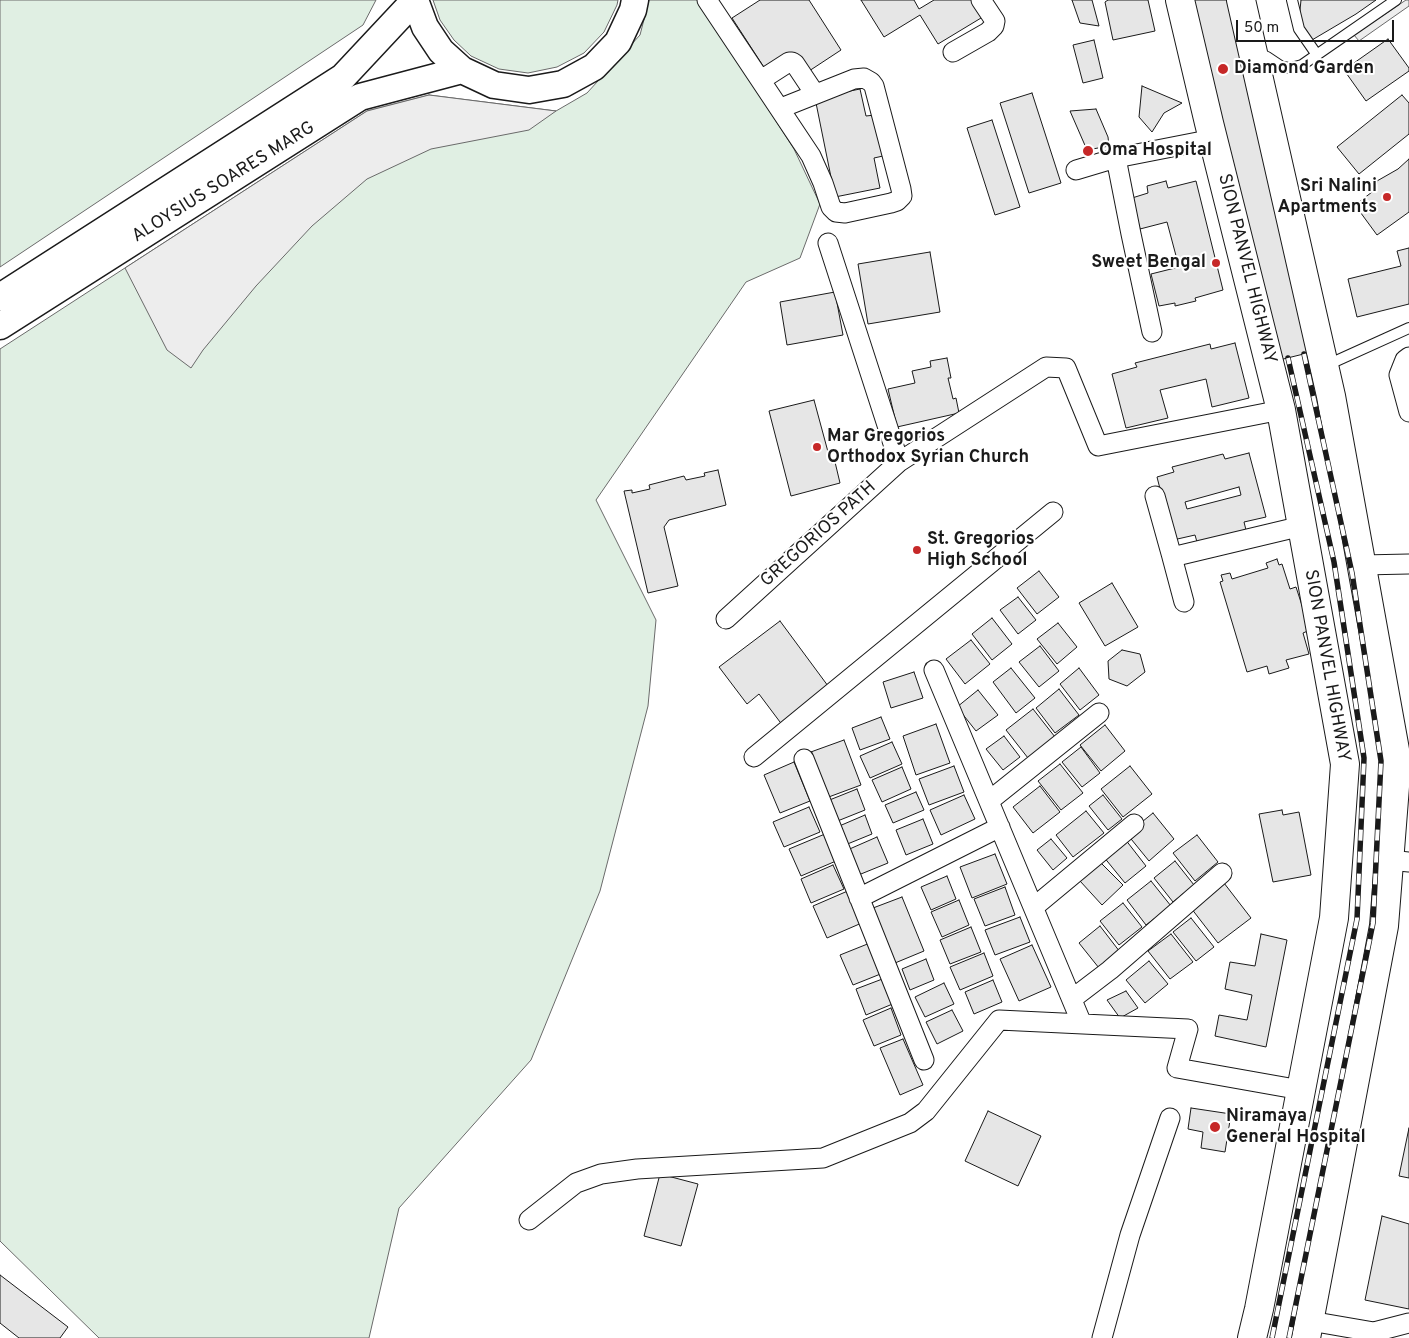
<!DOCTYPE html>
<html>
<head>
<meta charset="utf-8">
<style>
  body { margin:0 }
  #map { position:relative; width:1409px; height:1338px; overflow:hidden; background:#fff; font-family:Overpass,sans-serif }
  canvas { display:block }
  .scale { position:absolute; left:1236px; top:20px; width:158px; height:22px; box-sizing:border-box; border:2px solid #1a1a1a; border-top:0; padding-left:6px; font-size:15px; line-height:18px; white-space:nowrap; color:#1a1a1a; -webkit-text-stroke:4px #fff; paint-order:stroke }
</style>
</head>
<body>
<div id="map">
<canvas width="1409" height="1338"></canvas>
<div class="scale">50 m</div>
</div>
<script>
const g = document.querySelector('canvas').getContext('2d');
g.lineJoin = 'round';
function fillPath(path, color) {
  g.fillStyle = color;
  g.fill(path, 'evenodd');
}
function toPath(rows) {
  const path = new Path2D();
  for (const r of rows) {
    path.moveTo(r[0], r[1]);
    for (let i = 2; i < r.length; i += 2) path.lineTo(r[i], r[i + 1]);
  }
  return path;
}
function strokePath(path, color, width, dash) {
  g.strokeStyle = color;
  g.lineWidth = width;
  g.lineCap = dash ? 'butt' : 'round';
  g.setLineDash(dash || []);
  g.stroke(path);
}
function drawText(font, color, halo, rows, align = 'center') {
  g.font = font + ' Overpass,sans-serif';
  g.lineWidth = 4;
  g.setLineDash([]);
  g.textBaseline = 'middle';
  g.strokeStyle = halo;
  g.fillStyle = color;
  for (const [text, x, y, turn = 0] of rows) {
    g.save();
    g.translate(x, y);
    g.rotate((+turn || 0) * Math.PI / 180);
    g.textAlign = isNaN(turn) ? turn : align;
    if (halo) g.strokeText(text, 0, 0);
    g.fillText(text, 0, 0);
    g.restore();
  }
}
const green = toPath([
  [0,0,376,0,363,25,0,267,0,0],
  [433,0,618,0,617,5,604,32,584,53,557,67,528,73,499,69,471,56,454,40,440,20,433,0],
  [649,0,698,0,794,149,820,204,800,258,746,282,596,500,656,620,648,706,600,891,531,1060,399,1208,369,1338,99,1338,0,1241,0,349,367,111,429,95,556,111,587,93,640,35,649,0]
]);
const parking = toPath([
  [1406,0,1409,0,1409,6,1359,41,1354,35,1406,0],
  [429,95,556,111,529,130,431,149,367,179,312,226,256,286,203,350,191,368,167,350,125,268,367,111,429,95]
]);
const building = toPath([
  [760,0,809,0,841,50,806,73,767,72,732,18,760,0],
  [861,0,914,0,919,9,934,0,977,0,986,15,938,44,920,15,884,37,861,0],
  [1072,0,1092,0,1099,26,1080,23,1072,0],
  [1108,0,1148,0,1155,31,1113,40,1105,2,1108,0],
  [1173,0,1242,0,1328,348,1263,364,1173,0],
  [1301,0,1376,0,1356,14,1312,40,1299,20,1301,0],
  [1388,39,1409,68,1409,71,1366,101,1344,70,1388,39],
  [1094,40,1103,78,1083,83,1073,45,1094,40],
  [1142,86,1182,103,1164,113,1152,132,1139,117,1142,86],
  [860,89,866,116,875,115,883,156,874,158,880,188,835,197,815,98,860,89],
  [1032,93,1061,183,1029,193,1000,103,1032,93],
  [1402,95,1409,103,1409,134,1359,174,1337,147,1402,95],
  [1096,109,1108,137,1109,146,1087,150,1070,111,1096,109],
  [992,120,1020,207,995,215,967,128,992,120],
  [1409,159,1409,212,1377,235,1355,205,1376,189,1377,181,1398,169,1409,159],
  [1166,181,1168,188,1196,181,1223,290,1195,298,1196,301,1175,306,1175,303,1159,306,1151,274,1179,267,1167,222,1140,229,1132,198,1148,193,1147,186,1166,181],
  [1409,248,1409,304,1357,317,1348,279,1401,266,1397,251,1409,248],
  [930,252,940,312,868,324,858,264,930,252],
  [835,292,843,335,787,345,780,302,835,292],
  [1235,343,1249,398,1212,407,1206,379,1160,390,1168,418,1126,428,1112,374,1137,367,1135,363,1210,344,1211,349,1235,343],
  [947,358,951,378,948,378,953,399,956,398,959,413,897,427,888,389,915,383,912,371,931,367,930,361,947,358],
  [814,400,831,463,835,462,840,483,791,496,769,411,814,400],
  [1249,453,1266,517,1244,522,1246,530,1197,542,1195,535,1173,540,1157,477,1174,472,1172,467,1223,454,1225,459,1249,453],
  [1239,487,1241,495,1187,509,1185,502,1239,487],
  [718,470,726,505,669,520,664,527,678,586,648,593,624,491,632,490,632,493,650,489,649,485,684,476,686,480,705,476,704,473,718,470],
  [1277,559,1279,565,1282,564,1290,589,1296,587,1310,630,1303,633,1309,654,1286,660,1289,668,1269,674,1267,666,1247,672,1220,582,1223,581,1221,575,1230,573,1232,579,1268,568,1266,563,1277,559],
  [1039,571,1059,597,1037,614,1017,588,1039,571],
  [1112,583,1138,627,1105,646,1079,603,1112,583],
  [1018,597,1036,620,1018,634,1000,610,1018,597],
  [992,618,1012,644,992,660,972,634,992,618],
  [780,621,831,690,783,726,759,694,747,704,719,667,780,621],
  [1058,623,1077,647,1057,664,1037,639,1058,623],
  [971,640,990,664,965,684,946,659,971,640],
  [1040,646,1059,671,1039,687,1019,662,1040,646],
  [1122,650,1140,654,1145,672,1127,686,1109,679,1108,661,1122,650],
  [1011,668,1035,698,1016,713,993,682,1011,668],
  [1079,668,1099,695,1080,710,1060,684,1079,668],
  [914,672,923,698,891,708,883,682,914,672],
  [1059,689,1079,715,1055,733,1036,708,1059,689],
  [978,690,998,715,976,731,957,707,978,690],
  [1033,709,1055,737,1028,758,1006,730,1033,709],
  [881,717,890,739,860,750,852,728,881,717],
  [936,724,950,763,916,775,903,736,936,724],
  [1105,725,1125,751,1101,771,1080,745,1105,725],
  [1004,736,1020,757,1003,770,986,749,1004,736],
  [844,740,861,785,826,798,808,753,844,740],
  [892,742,902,764,870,778,860,756,892,742],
  [1081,747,1100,773,1082,787,1062,762,1081,747],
  [794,762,810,801,780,813,764,775,794,762],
  [1060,764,1083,793,1061,810,1038,781,1060,764],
  [954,766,964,792,929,805,919,779,954,766],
  [1130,766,1152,794,1123,817,1101,789,1130,766],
  [902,767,911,789,882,802,872,780,902,767],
  [1040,786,1060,812,1033,833,1013,807,1040,786],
  [857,789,865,810,835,822,827,801,857,789],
  [916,792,924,810,893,823,885,805,916,792],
  [964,795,975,819,941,835,930,810,964,795],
  [1103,795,1122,819,1108,830,1089,806,1103,795],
  [809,807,820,832,784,847,773,822,809,807],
  [1282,810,1283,815,1299,812,1311,875,1273,882,1259,814,1282,810],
  [1086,811,1104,833,1073,857,1056,835,1086,811],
  [1153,813,1174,839,1149,861,1127,834,1153,813],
  [865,815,872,834,845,845,837,827,865,815],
  [923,819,933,844,906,855,896,830,923,819],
  [825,834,836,861,801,876,789,849,825,834],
  [1197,835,1218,862,1195,881,1173,853,1197,835],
  [877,837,888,863,856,876,845,851,877,837],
  [1051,839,1067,858,1053,870,1037,850,1051,839],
  [1125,839,1146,866,1125,883,1103,856,1125,839],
  [995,854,1007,884,972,898,960,867,995,854],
  [1175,861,1194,885,1173,902,1154,878,1175,861],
  [1100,862,1123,885,1102,905,1080,881,1100,862],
  [833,865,844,889,811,903,801,879,833,865],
  [947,876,956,899,931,910,921,887,947,876],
  [1151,881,1171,906,1146,925,1127,900,1151,881],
  [1224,883,1251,918,1218,943,1191,908,1224,883],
  [1005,887,1015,915,985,926,974,899,1005,887],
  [850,890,864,922,827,938,813,906,850,890],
  [902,897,924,951,895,963,873,908,902,897],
  [959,900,969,925,942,937,931,912,959,900],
  [1123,903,1142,927,1119,945,1100,921,1123,903],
  [1020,917,1030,942,995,955,985,930,1020,917],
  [1191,918,1214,947,1196,961,1173,932,1191,918],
  [1100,926,1120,952,1099,968,1079,943,1100,926],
  [971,927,981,952,950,964,940,940,971,927],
  [1171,934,1193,962,1170,979,1148,951,1171,934],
  [1261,934,1287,940,1266,1047,1215,1036,1219,1015,1247,1020,1252,995,1225,989,1230,962,1255,966,1261,934],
  [870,943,883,973,853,985,840,955,870,943],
  [1032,945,1051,987,1019,1001,1000,959,1032,945],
  [984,953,993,976,960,990,950,967,984,953],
  [926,959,934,980,910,990,902,969,926,959],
  [1149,961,1168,984,1145,1003,1126,980,1149,961],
  [885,978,895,1003,866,1015,856,989,885,978],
  [993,980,1002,1002,974,1014,965,992,993,980],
  [944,983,954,1004,925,1017,915,997,944,983],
  [1126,991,1138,1008,1120,1018,1107,1000,1126,991],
  [891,1008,901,1035,874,1046,863,1020,891,1008],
  [952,1010,963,1031,937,1044,926,1022,952,1010],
  [903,1039,923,1085,900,1095,880,1048,903,1039],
  [1191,1108,1231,1114,1225,1152,1201,1148,1203,1132,1188,1129,1191,1108],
  [988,1111,1041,1136,1018,1186,965,1161,988,1111],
  [1409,1128,1409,1178,1399,1176,1409,1128],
  [660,1174,698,1184,681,1246,644,1236,660,1174],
  [1382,1216,1409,1224,1409,1309,1365,1300,1382,1216],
  [0,1275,68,1327,60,1338,19,1338,0,1323,0,1275]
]);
const service = toPath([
  [1292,0,1299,29,1317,55],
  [1257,53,1267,57,1282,67,1291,68,1302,65,1396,0],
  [1325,366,1409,328]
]);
const minor = toPath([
  [707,0,811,156,823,183,831,207,836,212,845,213,891,203,897,201,902,196,901,189,874,86,871,82,864,78,854,79,781,108],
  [953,52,988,32,994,26,995,21,981,0],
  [761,80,789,62,792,62,795,64,815,94],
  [1116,158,1213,139],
  [1076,170,1116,158,1131,234,1152,332],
  [828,243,899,462],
  [1409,357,1405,360,1399,375,1409,412],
  [1155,496,1172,557,1302,526],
  [1172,557,1184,602],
  [1362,565,1409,564],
  [726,619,899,462,1046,367,1066,368,1098,446,1281,410],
  [934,670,1082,1024],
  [754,757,1053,512],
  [804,759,924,1060],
  [989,801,1099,713],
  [1389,860,1409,862],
  [859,898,1000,827],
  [1034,907,1134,824],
  [1072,999,1110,970,1222,873],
  [529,1220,576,1183,601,1174,637,1169,823,1158,910,1123,926,1111,999,1020,1188,1029,1177,1068,1301,1090],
  [1310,1321,1374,1332,1409,1323],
  [1102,1338,1130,1235,1170,1118]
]);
const secondary = toPath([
  [415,0,425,27,441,51,462,70,494,85,529,90,563,84,594,67,618,42,633,10,635,0],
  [0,297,343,77,415,0],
  [0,326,360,97,462,70]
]);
const trunk = toPath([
  [1180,0,1209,123,1281,410,1345,764,1334,918,1259,1309,1252,1338],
  [1241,0,1331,396,1397,761,1384,926,1306,1338]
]);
const rail = toPath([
  [1272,1338,1357,919,1364,758,1334,562,1288,358],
  [1289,1338,1373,923,1381,761,1352,573,1304,354]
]);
const markers = [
  [1223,69,6,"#c62828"],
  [1088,151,6,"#c62828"],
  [1387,197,5,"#c62828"],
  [1216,263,5,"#c62828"],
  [817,447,5,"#c62828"],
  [917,550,5,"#c62828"],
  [1215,1127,6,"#c62828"]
];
const poiNames = [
  ["Diamond Garden",1234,69],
  ["Oma Hospital",1099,151],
  ["Sri Nalini",1377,187,"right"],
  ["Apartments",1377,208,"right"],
  ["Sweet Bengal",1206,263,"right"],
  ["Mar Gregorios",827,437],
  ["Orthodox Syrian Church",827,458],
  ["St. Gregorios",927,540],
  ["High School",927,561],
  ["Niramaya",1226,1117],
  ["General Hospital",1226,1138]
];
const streetNames = [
  ["ALOYSIUS SOARES MARG",224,183,-32],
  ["SION PANVEL HIGHWAY",1246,269,76],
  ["GREGORIOS PATH",819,535,-42],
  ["SION PANVEL HIGHWAY",1326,666,80]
];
fillPath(green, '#e0efe3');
strokePath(green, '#6a6a6a', 1);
fillPath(parking, '#ededed');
strokePath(parking, '#6a6a6a', 1);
fillPath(building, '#e6e6e6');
strokePath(building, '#1a1a1a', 1);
strokePath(service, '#1a1a1a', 12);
strokePath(minor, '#1a1a1a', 21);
strokePath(secondary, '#1a1a1a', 29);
strokePath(trunk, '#1a1a1a', 30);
strokePath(service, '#fff', 10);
strokePath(minor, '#fff', 19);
strokePath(secondary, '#fff', 26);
strokePath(trunk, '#fff', 28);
strokePath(rail, '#1a1a1a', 5.5);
strokePath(rail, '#fff', 4, [11]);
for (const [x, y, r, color] of markers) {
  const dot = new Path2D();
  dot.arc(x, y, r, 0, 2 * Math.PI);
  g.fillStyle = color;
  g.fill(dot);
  strokePath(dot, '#fff', 2);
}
drawText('bold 18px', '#1a1a1a', '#fff', poiNames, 'left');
drawText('18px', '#1a1a1a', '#fff', streetNames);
</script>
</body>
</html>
